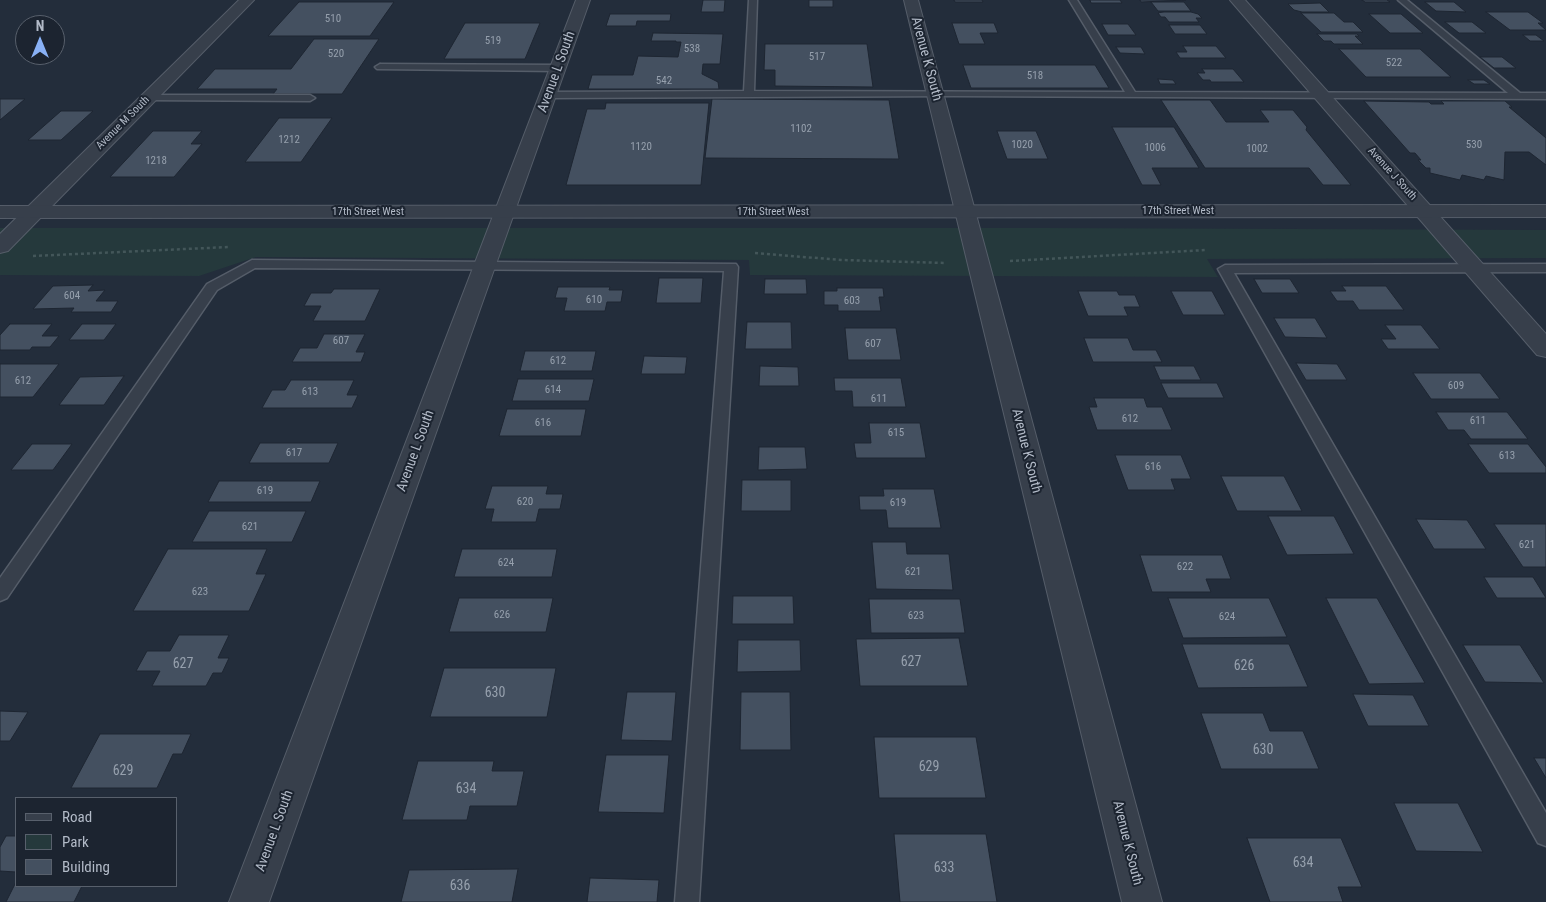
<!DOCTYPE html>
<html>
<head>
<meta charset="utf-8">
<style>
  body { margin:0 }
  #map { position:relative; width:1546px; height:902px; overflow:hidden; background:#232d3b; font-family:"Roboto Condensed",sans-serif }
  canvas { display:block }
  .legend { position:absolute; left:15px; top:797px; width:162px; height:90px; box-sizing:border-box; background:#1c2430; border:1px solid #58606c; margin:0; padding:6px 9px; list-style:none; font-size:15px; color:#b2bac7 }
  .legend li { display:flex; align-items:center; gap:10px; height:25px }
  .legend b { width:25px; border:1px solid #58606c }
  .north { position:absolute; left:15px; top:15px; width:50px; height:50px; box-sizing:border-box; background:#1c2430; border:1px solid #58606c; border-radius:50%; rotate:0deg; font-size:14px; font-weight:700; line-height:20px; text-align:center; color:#b2bac7 }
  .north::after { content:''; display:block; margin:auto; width:18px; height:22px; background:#89b1f6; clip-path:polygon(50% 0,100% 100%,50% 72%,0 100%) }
</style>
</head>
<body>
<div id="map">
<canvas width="1546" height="902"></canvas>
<ul class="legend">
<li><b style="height:6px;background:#373f4b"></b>Road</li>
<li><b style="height:14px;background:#25393c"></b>Park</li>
<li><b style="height:14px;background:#445060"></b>Building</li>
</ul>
<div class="north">N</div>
</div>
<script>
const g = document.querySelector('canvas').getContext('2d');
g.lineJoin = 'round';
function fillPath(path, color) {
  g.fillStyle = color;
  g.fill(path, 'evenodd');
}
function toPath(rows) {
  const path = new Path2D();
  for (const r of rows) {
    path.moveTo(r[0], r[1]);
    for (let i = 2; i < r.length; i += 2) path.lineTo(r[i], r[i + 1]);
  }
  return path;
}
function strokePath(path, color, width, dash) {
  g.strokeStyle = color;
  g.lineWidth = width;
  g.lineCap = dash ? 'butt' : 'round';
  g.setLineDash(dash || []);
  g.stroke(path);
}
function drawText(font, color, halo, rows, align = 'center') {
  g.font = font + ' "Roboto Condensed",sans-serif';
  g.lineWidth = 4;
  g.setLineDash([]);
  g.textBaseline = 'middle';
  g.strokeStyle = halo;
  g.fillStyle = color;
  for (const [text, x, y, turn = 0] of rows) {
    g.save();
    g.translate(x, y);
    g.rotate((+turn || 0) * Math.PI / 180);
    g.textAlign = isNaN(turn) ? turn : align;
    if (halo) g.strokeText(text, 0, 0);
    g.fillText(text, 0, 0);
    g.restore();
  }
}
const green = toPath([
  [0,228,1049,228,1546,230,1546,258,1207,259,1218,277,750,275,749,260,256,257,199,276,0,275]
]);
const building = toPath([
  [703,0,725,0,724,12,701,12,703,0],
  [809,0,833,0,833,7,809,7,809,0],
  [954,0,982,0,983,2,955,2,954,0],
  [1090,0,1120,0,1122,3,1091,3,1090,0],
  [1140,0,1186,0,1141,2,1140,0],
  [1362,0,1387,0,1390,2,1365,2,1362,0],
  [299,2,394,2,370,36,268,36,299,2],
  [1151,2,1184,2,1191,11,1158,11,1151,2],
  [1425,2,1454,2,1466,12,1436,11,1425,2],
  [1320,3,1329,12,1302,12,1294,10,1288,4,1320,3],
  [1163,12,1191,12,1198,14,1202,18,1196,18,1199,22,1169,22,1165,17,1161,17,1158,13,1163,12],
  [1486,12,1528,12,1543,23,1538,23,1546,30,1510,30,1486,12],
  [1301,13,1334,13,1344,22,1353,22,1363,32,1321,32,1301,13],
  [610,14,671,14,670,21,637,21,636,26,606,26,610,14],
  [1369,14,1401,14,1423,33,1390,33,1369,14],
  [1445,22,1472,22,1486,33,1459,33,1445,22],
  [465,23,540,23,525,59,444,59,465,23],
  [952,23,994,23,998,33,980,33,985,44,959,44,952,23],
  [1102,24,1128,24,1136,35,1108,35,1102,24],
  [1169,25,1200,25,1207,34,1175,34,1169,25],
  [653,33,723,34,720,64,703,64,702,74,718,82,719,89,588,89,592,75,633,75,638,56,678,57,681,42,676,42,676,41,651,41,653,33],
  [1317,34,1357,34,1359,36,1355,36,1363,44,1334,44,1331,41,1324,41,1317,34],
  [1523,35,1536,35,1544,41,1530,41,1523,35],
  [314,39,379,39,342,94,273,94,277,89,197,89,215,69,291,69,314,39],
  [765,44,867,44,873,87,775,86,775,70,764,70,765,44],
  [1183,46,1216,46,1226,58,1180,58,1176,52,1187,52,1183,46],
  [1116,47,1141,47,1145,54,1120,53,1116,47],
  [1339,49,1420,49,1451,77,1366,77,1339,49],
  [1480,57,1502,57,1516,68,1494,68,1480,57],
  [963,65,1095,65,1109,88,971,88,963,65],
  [1202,69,1233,69,1244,82,1211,82,1210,80,1203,80,1197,73,1205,73,1202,69],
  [1158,79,1173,80,1176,84,1160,84,1158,79],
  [1468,80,1484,80,1490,84,1474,84,1468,80],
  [0,99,25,99,0,120,0,99],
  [712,99,889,100,899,159,705,158,712,99],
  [1161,100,1210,100,1226,122,1269,122,1260,110,1293,110,1307,127,1306,130,1351,185,1323,185,1309,168,1205,168,1161,100],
  [1364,101,1429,102,1431,104,1444,104,1441,101,1505,101,1512,107,1509,107,1546,138,1546,165,1529,152,1505,152,1504,180,1486,176,1484,180,1462,175,1460,180,1430,173,1430,168,1426,168,1418,160,1421,160,1415,153,1410,153,1364,101],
  [606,103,709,103,701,185,566,185,587,109,605,109,606,103],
  [61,111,93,111,61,140,28,140,61,111],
  [279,118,332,118,301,162,245,162,279,118],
  [1112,127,1174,127,1199,168,1152,168,1161,185,1142,185,1112,127],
  [153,131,202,131,191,144,202,144,174,177,110,177,153,131],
  [997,131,1036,131,1048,159,1007,159,997,131],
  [659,278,703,278,701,303,656,303,659,278],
  [765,279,806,279,807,294,764,294,765,279],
  [1254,279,1290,279,1299,293,1262,293,1254,279],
  [93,285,88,291,105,290,96,301,118,301,111,312,71,312,74,308,33,309,53,286,93,285],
  [1342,286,1386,286,1404,310,1359,310,1353,301,1337,301,1330,291,1346,291,1342,286],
  [558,287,610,287,609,290,623,290,621,302,607,302,605,311,564,311,567,298,555,298,558,287],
  [837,288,883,288,884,297,879,297,881,311,838,311,838,305,824,305,824,291,837,291,837,288],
  [334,289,380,289,365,321,313,321,321,306,304,306,311,293,331,293,334,289],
  [1078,291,1117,291,1119,295,1135,295,1140,307,1124,307,1128,316,1088,316,1078,291],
  [1171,291,1212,291,1225,315,1183,315,1171,291],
  [1274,318,1315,318,1327,338,1285,337,1274,318],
  [747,322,791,322,792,349,745,349,747,322],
  [10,324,52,324,42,336,59,336,50,347,32,347,30,350,0,350,0,335,10,324],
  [82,324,116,324,104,340,69,340,82,324],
  [1385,325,1421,325,1440,349,1388,349,1381,339,1396,339,1385,325],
  [845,328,896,328,901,360,848,360,845,328],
  [324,334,365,334,356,352,365,352,361,362,292,362,300,348,317,348,324,334],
  [1084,338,1128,338,1133,350,1156,350,1162,362,1093,362,1084,338],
  [525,351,596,351,592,371,520,371,525,351],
  [644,356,687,357,685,374,641,374,644,356],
  [1296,363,1337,364,1347,380,1306,380,1296,363],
  [0,364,59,364,33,397,0,397,0,364],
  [760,366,798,367,799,386,759,386,760,366],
  [1154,366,1194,366,1201,380,1160,380,1154,366],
  [1413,373,1480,373,1500,399,1431,399,1413,373],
  [124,376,104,405,59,405,80,377,124,376],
  [834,378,901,378,906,407,853,407,852,391,835,391,834,378],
  [518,379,594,379,589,401,512,401,518,379],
  [291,380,354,380,347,395,358,395,352,408,262,408,272,390,285,390,291,380],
  [1161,383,1217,383,1224,398,1168,398,1161,383],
  [1094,398,1144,398,1147,407,1162,407,1172,430,1097,430,1089,407,1097,407,1094,398],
  [507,409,586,409,581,436,499,436,507,409],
  [1436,412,1507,412,1528,439,1471,439,1464,430,1448,430,1436,412],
  [869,423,920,423,926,458,856,458,854,443,871,443,869,423],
  [260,443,338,443,329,463,249,463,260,443],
  [32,444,72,444,53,470,11,470,32,444],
  [1468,444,1528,444,1546,467,1546,473,1489,473,1468,444],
  [759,447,805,447,807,469,758,470,759,447],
  [1115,455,1181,455,1191,479,1171,479,1175,490,1128,490,1115,455],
  [1221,476,1284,476,1302,511,1237,511,1221,476],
  [742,480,791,480,791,511,741,511,742,480],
  [219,481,320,481,311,502,208,502,219,481],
  [492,486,548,486,546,494,563,494,560,509,539,509,536,522,491,522,494,509,485,509,492,486],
  [883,489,934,489,941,528,888,528,886,510,860,510,859,496,884,496,883,489],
  [209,511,306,511,292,542,192,542,209,511],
  [1268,516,1334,516,1354,554,1287,555,1268,516],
  [1416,519,1467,520,1486,549,1434,549,1416,519],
  [1494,524,1546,524,1546,567,1523,567,1494,524],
  [872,542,906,542,907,554,949,554,953,590,876,589,872,542],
  [168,549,267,549,256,574,266,574,249,611,133,611,168,549],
  [462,549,557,549,552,577,454,577,462,549],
  [1140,555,1222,555,1231,579,1206,579,1211,592,1152,592,1140,555],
  [1484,577,1533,577,1546,598,1497,598,1484,577],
  [733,596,793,596,794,624,732,624,733,596],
  [459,598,553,598,546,632,449,632,459,598],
  [1168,598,1269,598,1287,637,1183,638,1168,598],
  [1326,598,1377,598,1425,683,1369,684,1326,598],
  [869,599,960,599,965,633,871,633,869,599],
  [179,635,229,635,218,658,229,658,222,673,213,673,206,686,152,686,160,671,136,671,147,651,170,651,179,635],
  [959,638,968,686,860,686,856,639,959,638],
  [738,640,800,640,801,671,737,672,738,640],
  [1182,644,1289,644,1308,687,1198,688,1182,644],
  [1463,645,1520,645,1544,683,1485,682,1463,645],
  [444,668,556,668,547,717,430,717,444,668],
  [627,692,676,692,672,741,621,740,627,692],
  [741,692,790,692,791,750,740,750,741,692],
  [1353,694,1413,695,1429,726,1368,726,1353,694],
  [0,711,28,712,10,741,0,741,0,711],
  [1201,713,1263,713,1270,731,1303,731,1319,769,1221,769,1201,713],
  [100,734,191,734,182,754,173,754,157,788,71,788,100,734],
  [874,737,976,737,986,798,879,798,874,737],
  [606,755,669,755,664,813,598,812,606,755],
  [1534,758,1546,758,1546,778,1534,758],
  [418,761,494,761,492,771,524,771,517,806,470,806,467,820,402,820,418,761],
  [1394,803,1458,803,1483,852,1416,851,1394,803],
  [894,834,986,834,997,902,900,902,894,834],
  [6,836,16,836,16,872,0,871,0,847,6,836],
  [1247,838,1341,838,1362,887,1338,887,1343,902,1270,902,1247,838],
  [518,869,512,902,401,902,409,870,518,869],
  [590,878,659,880,657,902,587,902,590,878],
  [16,882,16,886,82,886,74,902,6,902,16,882]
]);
const path = toPath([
  [755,253,841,260,946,263],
  [33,256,229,247],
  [1010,261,1206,250]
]);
const service = toPath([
  [749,0,757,0,754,91,1125,92,1069,0,1077,0,1135,92,1508,93,1398,0,1407,0,1520,93,1546,93,1546,99,954,96,549,98,544,95,549,92,744,91,749,0],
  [380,64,559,65,564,68,559,71,377,69,375,67,380,64],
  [148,95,310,95,315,98,310,101,144,100,143,98,144,96,148,95],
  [252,260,736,264,738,267,699,902,675,902,724,271,255,268,217,290,7,598,0,601,0,578,207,284,252,260],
  [1546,264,1546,272,1234,273,1546,813,1546,846,1538,843,1218,269,1225,265,1546,264]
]);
const minor = toPath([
  [239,0,254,0,8,251,0,253,0,234,239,0],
  [576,0,590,0,269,902,229,902,576,0],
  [904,0,918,0,1162,902,1122,902,904,0],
  [1230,0,1245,0,1546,334,1546,357,1537,355,1230,0]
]);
const tertiary = toPath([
  [1546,205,1546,217,0,218,0,206,1546,205]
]);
const numberNames = [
  ["510",333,19],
  ["519",493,41],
  ["538",692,49],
  ["520",336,54],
  ["517",817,57],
  ["522",1394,63],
  ["518",1035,76],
  ["542",664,81],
  ["1102",801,129],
  ["1212",289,140],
  ["1020",1022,145],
  ["530",1474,145],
  ["1120",641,147],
  ["1006",1155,148],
  ["1002",1257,149],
  ["1218",156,161],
  ["604",72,296],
  ["610",594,300],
  ["603",852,301],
  ["607",341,341],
  ["607",873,344],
  ["612",558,361],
  ["612",23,381],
  ["609",1456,386],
  ["614",553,390],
  ["613",310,392],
  ["611",879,399],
  ["612",1130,419],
  ["611",1478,421],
  ["616",543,423],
  ["615",896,433],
  ["617",294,453],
  ["613",1507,456],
  ["616",1153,467],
  ["619",265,491],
  ["620",525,502],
  ["619",898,503],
  ["621",250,527],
  ["621",1527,545],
  ["624",506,563],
  ["622",1185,567],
  ["621",913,572],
  ["623",200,592],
  ["626",502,615],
  ["623",916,616],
  ["624",1227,617]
];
const farStreetnames = [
  ["Avenue M South",123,123,-45],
  ["Avenue J South",1392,174,48],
  ["17th Street West",1178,211],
  ["17th Street West",368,212],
  ["17th Street West",773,212]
];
const streetNames = [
  ["Avenue K South",926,59,75],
  ["Avenue L South",557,72,-70],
  ["Avenue L South",416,451,-70],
  ["Avenue K South",1026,451,76],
  ["Avenue L South",275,831,-70],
  ["Avenue K South",1127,843,76]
];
const nearNumbernames = [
  ["627",911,662],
  ["627",183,664],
  ["626",1244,666],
  ["630",495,693],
  ["630",1263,750],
  ["629",929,767],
  ["629",123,771],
  ["634",466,789],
  ["634",1303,863],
  ["633",944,868],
  ["636",460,886]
];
fillPath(green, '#25393c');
fillPath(building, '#445060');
strokePath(building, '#1e2632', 1);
strokePath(service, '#555d69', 3);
strokePath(minor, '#555d69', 2);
strokePath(tertiary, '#555d69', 2);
strokePath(path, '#435659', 2.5, [3, 3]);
fillPath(service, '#373f4b');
fillPath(minor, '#373f4b');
fillPath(tertiary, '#373f4b');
drawText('11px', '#96a0ad', null, numberNames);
drawText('11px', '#b2bac7', '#1c2430', farStreetnames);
drawText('14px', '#b2bac7', '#1c2430', streetNames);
drawText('14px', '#96a0ad', null, nearNumbernames);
</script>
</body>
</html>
